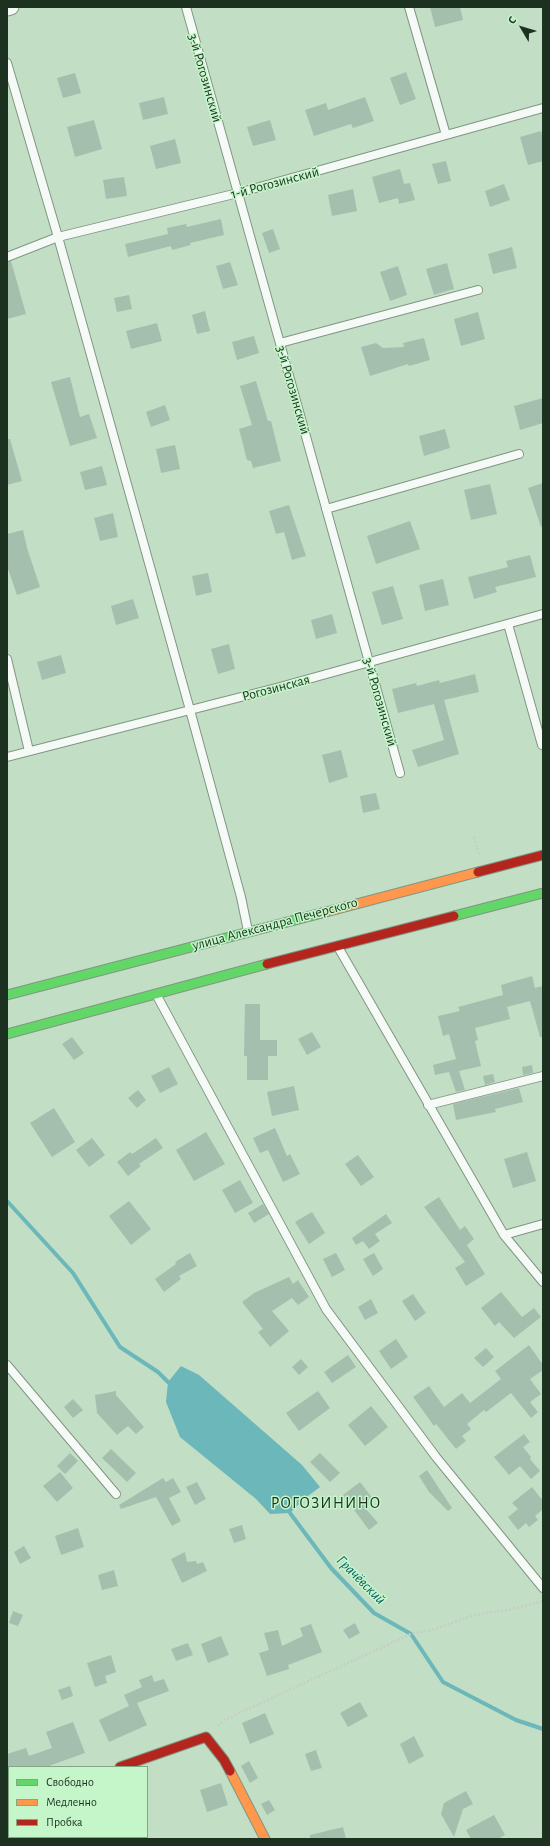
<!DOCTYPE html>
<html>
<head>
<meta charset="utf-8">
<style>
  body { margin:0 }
  #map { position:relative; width:550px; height:1846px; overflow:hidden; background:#c2dec5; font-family:"Alegreya Sans",sans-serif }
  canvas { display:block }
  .frame { position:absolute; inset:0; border:8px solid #1d3120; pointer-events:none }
  .legend { position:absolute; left:8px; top:1766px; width:140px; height:72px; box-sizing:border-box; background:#c4f6ca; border:1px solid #81a786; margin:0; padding:5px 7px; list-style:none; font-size:12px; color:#1d3120 }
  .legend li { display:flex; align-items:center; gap:8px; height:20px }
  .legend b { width:20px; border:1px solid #81a786 }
  .north { position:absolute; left:502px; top:8px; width:40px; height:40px; -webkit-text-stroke:3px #c4f6ca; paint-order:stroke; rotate:308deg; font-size:11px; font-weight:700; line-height:16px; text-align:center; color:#1d3120 }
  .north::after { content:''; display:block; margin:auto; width:14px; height:18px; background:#1d3120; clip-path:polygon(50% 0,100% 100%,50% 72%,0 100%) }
</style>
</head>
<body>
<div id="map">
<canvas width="550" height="1846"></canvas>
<div class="frame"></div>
<ul class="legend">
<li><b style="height:5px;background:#63d668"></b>Свободно</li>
<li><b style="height:5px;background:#ff974d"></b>Медленно</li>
<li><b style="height:5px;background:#b3261e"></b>Пробка</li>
</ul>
<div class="north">С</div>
</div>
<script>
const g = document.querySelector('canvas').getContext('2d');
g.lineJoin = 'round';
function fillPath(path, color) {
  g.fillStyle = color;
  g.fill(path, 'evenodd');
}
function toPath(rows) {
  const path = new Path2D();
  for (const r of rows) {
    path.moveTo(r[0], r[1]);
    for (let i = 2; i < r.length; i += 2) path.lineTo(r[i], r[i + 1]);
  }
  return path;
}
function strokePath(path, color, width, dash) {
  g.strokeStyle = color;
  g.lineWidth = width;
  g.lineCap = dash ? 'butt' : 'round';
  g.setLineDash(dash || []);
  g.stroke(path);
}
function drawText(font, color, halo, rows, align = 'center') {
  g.font = font + ' "Alegreya Sans",sans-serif';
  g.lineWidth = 3;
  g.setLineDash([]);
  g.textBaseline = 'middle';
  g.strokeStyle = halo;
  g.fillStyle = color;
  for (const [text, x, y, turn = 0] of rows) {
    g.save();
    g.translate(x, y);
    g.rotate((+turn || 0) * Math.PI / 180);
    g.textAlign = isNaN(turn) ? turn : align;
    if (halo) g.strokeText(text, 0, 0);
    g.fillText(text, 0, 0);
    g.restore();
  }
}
const water = toPath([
  [181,1366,199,1375,302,1465,320,1487,304,1499,290,1513,270,1514,256,1499,180,1437,166,1402,168,1382]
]);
const stream = toPath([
  [7,1201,73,1273,120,1347,158,1372,168,1382],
  [290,1513,331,1568,374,1613,411,1634,443,1682,516,1720,543,1729]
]);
const building = toPath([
  [430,7,460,7,463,20,435,27],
  [406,72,416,99,400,105,390,78],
  [75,73,81,93,63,98,57,78],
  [164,97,168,114,143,120,139,103],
  [365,97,374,121,353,128,351,124,314,136,305,110,326,103,328,110],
  [94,120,102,149,75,157,67,127],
  [270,120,276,140,253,146,247,127],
  [541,131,543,138,543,161,528,165,520,137],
  [175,139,181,163,156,169,150,146],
  [446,161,451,181,438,184,432,164],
  [400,169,404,184,410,183,415,200,399,204,398,198,379,203,372,177],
  [124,177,127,196,106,199,103,180],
  [504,184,510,200,490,207,485,191],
  [353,189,357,211,332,216,328,195],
  [221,219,224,235,190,243,191,245,172,250,171,246,128,257,125,244,168,234,167,228,186,224,187,227],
  [273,229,280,249,269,253,262,233],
  [512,247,517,268,493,274,488,254],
  [11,261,26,314,7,319,7,262],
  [230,262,238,285,223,289,216,266],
  [447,263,454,289,434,295,426,269],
  [398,266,407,295,390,301,380,272],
  [129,295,132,309,117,312,114,298],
  [205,311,210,331,197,334,192,315],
  [478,312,485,339,461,346,454,319],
  [157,323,162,341,131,349,126,331],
  [254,336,259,353,237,360,232,342],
  [424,338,430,360,409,366,408,364,370,376,361,347,376,343,383,348,404,347,403,343],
  [70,377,80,417,89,414,97,438,70,446,51,382],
  [256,381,268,421,271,421,281,461,253,468,251,461,247,460,239,429,252,425,240,386],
  [543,398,543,423,520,430,514,406],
  [165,405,170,420,151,427,146,412],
  [445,429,450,448,424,456,419,436],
  [7,439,10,439,22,481,7,485],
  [175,445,180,469,161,473,156,449],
  [102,466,107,485,85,490,80,472],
  [543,483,543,527,541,527,528,488],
  [490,484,497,514,471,520,464,490],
  [289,505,306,556,292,560,284,532,276,534,269,511],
  [113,513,118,537,100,541,94,518],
  [410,521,420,549,376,564,367,536],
  [23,530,27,548,40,587,17,595,7,566,7,534],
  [530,555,536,577,495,587,497,592,474,599,468,577,508,567,506,561],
  [208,573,212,592,196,596,192,576],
  [443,579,449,605,425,611,419,585],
  [393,586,403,619,382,625,372,592],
  [133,599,139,618,116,625,111,606],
  [332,614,337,633,316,639,311,620],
  [229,644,235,669,218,674,211,649],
  [61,655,66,673,42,680,37,662],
  [475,674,479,692,444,700,459,754,418,767,412,750,444,740,434,704,398,713,392,689,416,683,417,686,439,680,440,683],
  [341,750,348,777,329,783,322,755],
  [376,793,380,809,363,813,360,796],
  [532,976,535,988,543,986,543,1037,540,1037,530,1001,507,1007,510,1019,475,1028,478,1040,475,1041,481,1066,459,1071,465,1090,456,1092,449,1072,435,1075,433,1065,456,1059,449,1034,443,1036,438,1016,460,1011,458,1007,503,995,501,985],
  [245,1004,260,1004,260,1040,277,1040,277,1056,268,1056,268,1080,247,1080,247,1056,244,1056],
  [312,1032,321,1047,307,1055,298,1039],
  [72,1037,84,1053,74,1060,62,1044],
  [532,1065,533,1073,523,1075,522,1067],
  [169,1067,178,1084,160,1093,151,1076],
  [493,1074,495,1082,485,1085,483,1076],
  [294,1086,299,1110,272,1116,267,1092],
  [519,1088,523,1102,495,1109,496,1112,456,1120,453,1104],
  [138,1090,146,1100,137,1108,128,1098],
  [54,1108,75,1142,52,1157,30,1123],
  [275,1128,287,1156,290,1154,300,1174,283,1182,268,1150,260,1153,253,1138],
  [206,1132,225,1164,194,1181,176,1150],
  [92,1138,105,1155,89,1167,76,1150],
  [156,1138,163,1148,139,1164,141,1166,128,1176,117,1162,130,1152,132,1154],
  [527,1152,536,1181,513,1188,504,1159],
  [358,1155,374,1177,361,1186,345,1164],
  [240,1180,253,1203,235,1213,222,1190],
  [439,1197,460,1230,465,1226,474,1239,467,1245,485,1274,466,1286,455,1268,465,1262,424,1207],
  [129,1201,151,1229,131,1245,109,1216],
  [263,1204,269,1214,254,1223,248,1213],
  [312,1212,325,1233,309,1244,295,1222],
  [386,1214,392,1223,375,1234,380,1241,369,1249,363,1241,356,1245,352,1238],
  [190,1253,197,1266,179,1276,181,1279,164,1292,155,1279,176,1264,175,1262],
  [336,1253,345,1270,332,1277,323,1259],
  [374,1253,383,1269,373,1276,363,1259],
  [289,1277,293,1284,298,1280,309,1297,298,1305,292,1298,272,1311,289,1331,270,1347,258,1332,263,1329,242,1302,254,1293],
  [501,1292,522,1317,534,1308,541,1317,514,1338,499,1322,495,1326,481,1308],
  [413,1294,426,1313,415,1321,402,1301],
  [371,1299,378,1313,365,1320,358,1307],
  [396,1339,408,1357,391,1369,379,1351],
  [529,1345,543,1365,543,1370,530,1379,541,1394,530,1402,538,1412,531,1418,511,1393,486,1412,484,1410,467,1424,471,1429,462,1436,466,1441,456,1449,436,1424,434,1426,413,1397,429,1386,444,1407,462,1393,470,1403,501,1379,495,1371],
  [486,1348,494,1357,483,1367,474,1358],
  [348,1355,356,1367,332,1383,324,1372],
  [301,1359,308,1367,299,1375,292,1367],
  [116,1391,116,1395,144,1427,136,1434,128,1426,117,1435,97,1413,95,1395],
  [318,1391,330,1408,299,1431,286,1413],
  [73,1399,83,1410,73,1418,64,1407],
  [371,1406,388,1427,365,1446,348,1425],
  [524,1434,530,1442,523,1447,531,1457,530,1459,540,1471,531,1479,520,1466,509,1475,494,1457],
  [111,1449,136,1473,127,1482,102,1458],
  [70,1453,78,1461,65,1474,57,1466],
  [320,1453,340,1473,330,1482,310,1462],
  [427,1470,452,1508,448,1511,429,1492,419,1476],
  [60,1472,73,1488,57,1502,43,1486],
  [163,1478,166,1482,173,1478,181,1492,169,1498,181,1521,172,1526,156,1497,121,1509,119,1505],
  [197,1482,206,1499,195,1505,186,1487],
  [360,1482,374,1500,365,1508,378,1523,369,1530,343,1495],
  [532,1487,543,1501,543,1509,535,1516,538,1520,529,1527,526,1523,518,1530,508,1517,518,1509,512,1503],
  [242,1525,246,1539,234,1543,229,1529],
  [78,1528,84,1547,61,1555,55,1536],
  [24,1546,31,1558,20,1564,14,1552],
  [185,1552,187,1562,196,1561,197,1564,203,1562,207,1571,182,1583,171,1559],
  [114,1570,118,1586,102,1590,98,1575],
  [13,1611,23,1615,18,1626,9,1623],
  [355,1623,360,1633,349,1639,343,1630],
  [311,1624,322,1652,288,1665,289,1669,267,1676,259,1653,269,1650,264,1633,278,1630,282,1646,303,1636,300,1628],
  [221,1636,229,1655,208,1663,201,1644],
  [188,1643,193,1655,176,1661,171,1649],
  [111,1655,116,1672,105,1676,107,1683,95,1687,87,1663],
  [152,1675,154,1682,164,1679,169,1691,137,1703,147,1725,109,1742,99,1720,129,1706,124,1695,142,1687,139,1680],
  [70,1686,73,1696,62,1700,58,1690],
  [360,1702,368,1716,348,1727,340,1713],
  [265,1713,274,1734,250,1744,242,1723],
  [73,1722,85,1753,46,1767,7,1767,7,1754,26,1748,29,1756,52,1748,46,1732],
  [414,1736,424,1756,409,1764,400,1744],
  [316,1750,322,1768,311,1771,305,1754],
  [249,1761,258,1778,250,1783,241,1766],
  [221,1783,228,1805,207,1812,200,1790],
  [466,1791,473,1804,463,1809,454,1837,441,1814,444,1803],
  [269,1800,275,1810,267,1815,261,1804],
  [494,1815,505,1835,498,1839,471,1839,466,1830],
  [343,1827,346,1839,310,1839,310,1835]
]);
const path = toPath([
  [474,837,479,854],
  [218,1726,224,1720,411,1634,432,1630,474,1615,508,1610,543,1601]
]);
const lane = toPath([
  [186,7,400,773],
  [409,7,446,135],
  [7,63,58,237,190,710,241,897,248,931],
  [7,257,58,237,238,193,543,108],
  [280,343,478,290],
  [326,509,519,454],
  [508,624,542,745],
  [7,659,29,751],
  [7,757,276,688,543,614],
  [338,947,504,1235,543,1282],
  [156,994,326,1309,436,1457,543,1588],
  [428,1105,543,1076],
  [504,1235,543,1224],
  [7,1365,116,1494]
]);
const street = toPath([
  [7,8,11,7],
  [7,1807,9,1807]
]);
const fast = toPath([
  [454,916,543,893],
  [7,995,322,913],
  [7,1034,267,964]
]);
const slow = toPath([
  [322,913,478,872],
  [230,1771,265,1839]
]);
const jam = toPath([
  [478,872,543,855],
  [267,964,454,916],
  [120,1767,206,1737,224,1760,230,1771]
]);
const streetNames = [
  ["3-й Рогозинский",205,78,74],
  ["1-й Рогозинский",275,183,-15],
  ["3-й Рогозинский",293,390,74],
  ["Рогозинская",276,688,-15],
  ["3-й Рогозинский",380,702,74],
  ["улица Александра Печерского",275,924,-15]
];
const waterNames = [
  ["Грачёвский",361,1580,45]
];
const quarterNames = [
  ["РОГОЗИНИНО",326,1503]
];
fillPath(water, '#6cb7b9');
strokePath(stream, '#6cb7b9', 4);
fillPath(building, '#a5bfae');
strokePath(lane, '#819684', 10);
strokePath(street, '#819684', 17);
strokePath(fast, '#819684', 11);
strokePath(slow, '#819684', 11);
strokePath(jam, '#819684', 11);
strokePath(path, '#c6cec7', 2.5, [2, 2]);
strokePath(lane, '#f6faf6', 8);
strokePath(street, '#f6faf6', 15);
strokePath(fast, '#63d668', 9);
strokePath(slow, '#ff974d', 9);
strokePath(jam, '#b3261e', 9);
drawText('14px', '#1d3120', '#c4f6ca', streetNames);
drawText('italic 15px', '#0a5d67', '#c4f6ca', waterNames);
g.letterSpacing = '1px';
drawText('16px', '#1d3120', '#c4f6ca', quarterNames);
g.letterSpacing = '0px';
</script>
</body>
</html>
